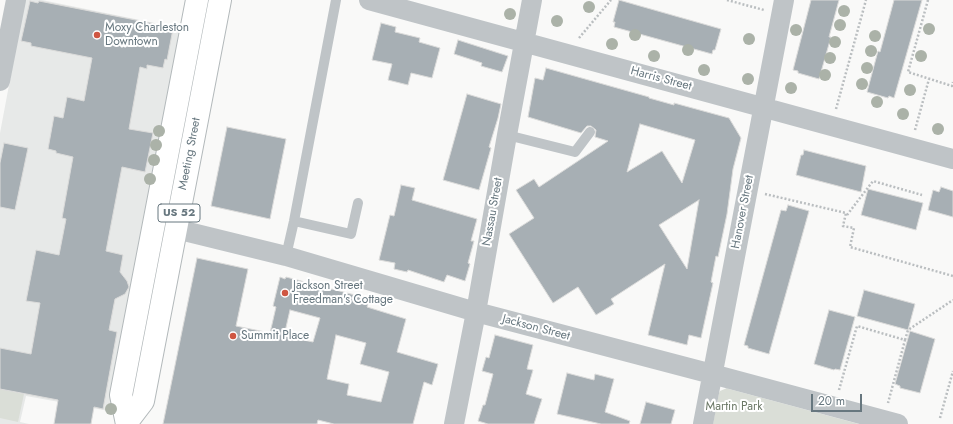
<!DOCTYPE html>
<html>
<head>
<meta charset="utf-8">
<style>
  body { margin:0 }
  #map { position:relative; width:953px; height:424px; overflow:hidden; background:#f9f9f8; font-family:Jost,sans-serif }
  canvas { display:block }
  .scale { position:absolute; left:811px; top:394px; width:51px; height:18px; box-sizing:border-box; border:2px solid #67777f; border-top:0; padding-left:5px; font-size:12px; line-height:14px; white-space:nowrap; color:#67777f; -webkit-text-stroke:3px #fff; paint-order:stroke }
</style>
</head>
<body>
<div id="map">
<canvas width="953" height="424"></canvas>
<div class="scale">20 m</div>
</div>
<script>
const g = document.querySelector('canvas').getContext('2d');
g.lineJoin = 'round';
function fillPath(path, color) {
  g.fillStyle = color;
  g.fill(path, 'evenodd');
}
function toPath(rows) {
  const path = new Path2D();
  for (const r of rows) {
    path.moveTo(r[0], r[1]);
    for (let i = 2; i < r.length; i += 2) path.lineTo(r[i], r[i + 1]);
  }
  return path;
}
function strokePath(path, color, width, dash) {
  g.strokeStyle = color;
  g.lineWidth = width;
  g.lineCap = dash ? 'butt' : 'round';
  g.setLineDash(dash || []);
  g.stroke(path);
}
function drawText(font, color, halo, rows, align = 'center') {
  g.font = font + ' Jost,sans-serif';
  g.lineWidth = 4;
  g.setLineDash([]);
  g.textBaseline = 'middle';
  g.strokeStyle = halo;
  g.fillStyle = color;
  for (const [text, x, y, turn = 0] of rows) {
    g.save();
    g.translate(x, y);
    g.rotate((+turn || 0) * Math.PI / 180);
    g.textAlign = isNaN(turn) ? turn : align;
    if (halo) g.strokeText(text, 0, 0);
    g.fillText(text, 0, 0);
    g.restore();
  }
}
const built = toPath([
  [25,0,42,0,184,29,130,309,109,411,26,396,20,422,29,424,0,424,0,133]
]);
const green = toPath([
  [727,388,729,389,859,424,713,424,719,393,720,391],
  [0,389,24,394,18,422,0,418]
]);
const building = toPath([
  [619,0,721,29,715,50,713,50,712,54,614,27,615,22,613,22,619,0],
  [811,0,839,0,829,37,831,37,819,79,798,73,798,71,793,70,811,0],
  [894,0,922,0,894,98,889,96,888,98,867,92,878,51,880,52,894,0],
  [30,1,38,3,39,1,166,26,166,28,173,29,167,60,165,59,163,68,147,65,147,69,140,67,129,129,153,133,145,172,122,167,106,251,123,255,120,272,127,281,129,287,125,294,115,299,109,330,117,332,103,409,94,407,91,424,54,424,58,400,0,389,0,348,31,354,40,303,26,301,36,250,59,255,66,219,62,218,73,157,56,153,56,151,48,149,54,116,63,118,67,97,84,101,92,58,31,46,31,43,21,41,30,1],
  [381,23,396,27,395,32,420,38,419,42,440,48,432,78,411,73,408,85,388,80,392,64,372,60,381,23],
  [458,40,508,56,502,72,481,66,482,63,454,54,458,40],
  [546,68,649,97,649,98,674,105,674,103,729,118,741,138,733,169,727,214,718,257,716,256,711,282,713,283,701,338,689,335,687,345,648,335,665,264,611,299,614,304,596,315,578,287,553,303,509,234,534,218,516,190,534,179,539,187,608,141,595,137,596,130,591,126,587,126,581,133,528,117,535,78,543,80,546,68],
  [640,124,695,140,682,183,662,151,627,172,640,124],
  [699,200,687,269,659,225,699,200],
  [467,94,501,104,498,118,489,147,491,148,479,190,443,180,467,94],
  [227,127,286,139,270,219,211,206,227,127],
  [4,143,28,148,15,210,0,207,0,163,4,143],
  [804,150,866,166,861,192,796,175,801,155,803,155,804,150],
  [401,185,415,188,412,200,477,219,471,241,474,241,468,263,470,264,465,281,447,275,444,282,408,270,407,272,394,269,395,263,379,260,390,215,394,216,401,185],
  [941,187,953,191,953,217,928,210,933,190,939,192,941,187],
  [868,189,923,203,916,230,861,215,868,189],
  [788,205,809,211,769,354,748,348,748,346,744,345,781,210,786,211,788,205],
  [197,258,248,269,236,326,270,333,276,307,273,306,280,277,285,279,286,277,370,299,367,307,406,319,397,352,438,364,432,385,424,382,413,424,334,424,318,420,317,424,163,424,197,258],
  [290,310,320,318,313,342,284,336,290,310],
  [336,335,366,343,360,364,389,372,381,402,347,395,349,384,327,379,336,335],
  [864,290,915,304,908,330,857,316,864,290],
  [829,310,855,317,840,370,835,369,834,370,814,364,829,310],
  [910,331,935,339,920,393,900,388,900,386,895,384,910,331],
  [495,335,533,345,527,369,533,370,526,394,542,399,534,424,488,424,478,421,483,405,485,405,493,374,482,371,486,357,489,358,495,335],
  [567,373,594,380,595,374,614,379,605,412,630,421,629,424,601,424,557,414,567,373],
  [646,402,675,410,671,424,640,424,646,402]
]);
const path = toPath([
  [727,0,764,10],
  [928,0,908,72,952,86,953,82],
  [579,38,611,0],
  [836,109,866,0],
  [915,130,929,79],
  [765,194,846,213,843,226,854,228,850,247,953,276],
  [847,215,873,181,922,195],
  [905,340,908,330,953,300],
  [839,390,857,326,905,340,888,403],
  [940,418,953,371]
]);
const service = toPath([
  [507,135,575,152,590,132],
  [294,221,351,234,358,203],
  [286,256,294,221,336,0]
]);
const minor = toPath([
  [369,0,953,159],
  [0,81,16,0],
  [176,229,286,256,476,312,712,374,898,424],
  [454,424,476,312,507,135,532,0],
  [703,424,784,0]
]);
const primary = toPath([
  [127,422,143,401,220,0],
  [127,424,121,395,197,0]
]);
const trees = [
  [589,7],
  [844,11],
  [510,14],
  [557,21],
  [840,25],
  [929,29],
  [796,30],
  [635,35],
  [875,36],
  [749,39],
  [835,42],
  [612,44],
  [688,50],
  [871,51],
  [654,56],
  [921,56],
  [830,58],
  [867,68],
  [704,70],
  [825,75],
  [748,79],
  [862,84],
  [791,88],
  [910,90],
  [877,102],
  [903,114],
  [938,129],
  [159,131],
  [156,145],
  [154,160],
  [150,179],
  [111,409]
];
const markers = [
  [97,35,4,"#cf5642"],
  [285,293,4,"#cf5642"],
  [233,336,4,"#cf5642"]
];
const shields = [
  [179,213,42]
];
const shieldNames = [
  ["US 52",179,213]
];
const poiNames = [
  ["Moxy Charleston",105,28],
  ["Downtown",105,42],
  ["Jackson Street",293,286],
  ["Freedman's Cottage",293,300],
  ["Summit Place",241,336]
];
const streetNames = [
  ["Harris Street",661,79,15],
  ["Meeting Street",190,154,-79],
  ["Nassau Street",493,212,-80],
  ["Hanover Street",743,212,-79],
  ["Jackson Street",536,328,15]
];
const parkNames = [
  ["Martin Park",734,407]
];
fillPath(built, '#e7e9e8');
fillPath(green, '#daded7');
fillPath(building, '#a7afb4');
strokePath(building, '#dbdbda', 1);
strokePath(primary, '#b3b9bb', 24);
strokePath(path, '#babec0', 2.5, [2, 2]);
strokePath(service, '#bfc4c7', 10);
strokePath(minor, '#bfc4c7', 20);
strokePath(primary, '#fff', 22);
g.fillStyle = '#abb2a8';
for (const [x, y] of trees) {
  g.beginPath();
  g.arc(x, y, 6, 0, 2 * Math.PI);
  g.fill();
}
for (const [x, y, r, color] of markers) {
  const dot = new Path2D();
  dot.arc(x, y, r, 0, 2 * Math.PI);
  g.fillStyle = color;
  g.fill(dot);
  strokePath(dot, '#fff', 1.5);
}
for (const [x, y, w] of shields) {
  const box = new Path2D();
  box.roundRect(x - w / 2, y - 9, w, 18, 3);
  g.fillStyle = '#fff';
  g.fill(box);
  strokePath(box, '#67777f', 1);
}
drawText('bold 11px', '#67777f', null, shieldNames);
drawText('12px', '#67777f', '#fff', poiNames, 'left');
drawText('12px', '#67777f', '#fff', streetNames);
drawText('12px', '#6b7866', '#fff', parkNames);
</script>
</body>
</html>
